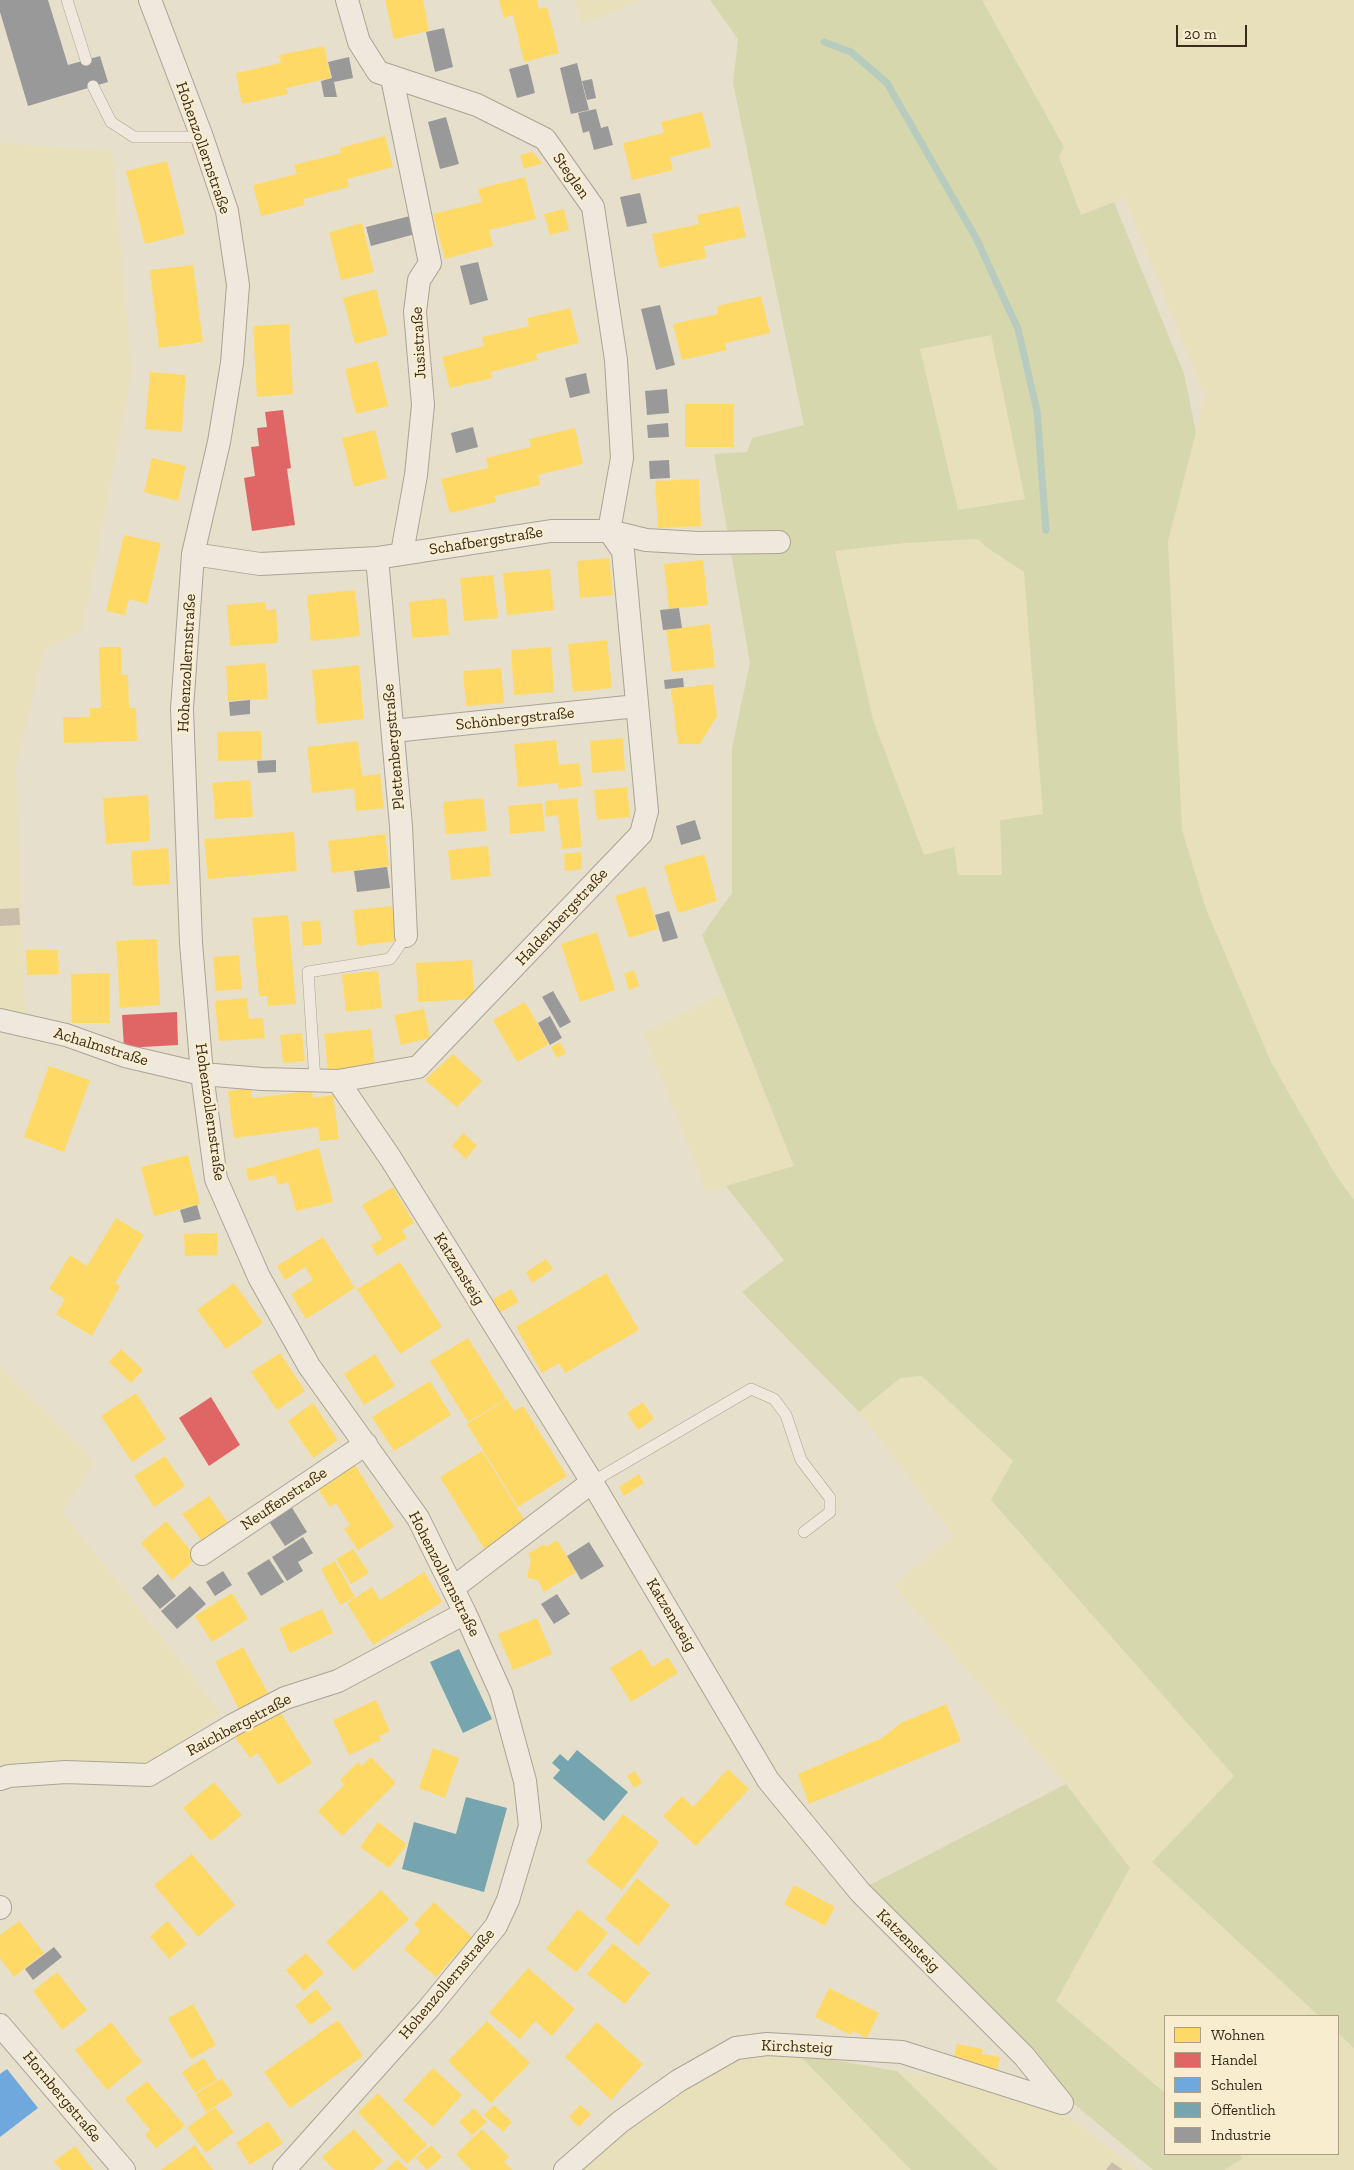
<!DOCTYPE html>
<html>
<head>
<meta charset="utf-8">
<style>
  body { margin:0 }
  #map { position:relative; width:1354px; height:2170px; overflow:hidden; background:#e6dfcb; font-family:"Zilla Slab",serif }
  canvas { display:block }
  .legend { position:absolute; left:1164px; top:2015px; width:175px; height:140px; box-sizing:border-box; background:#f8edcf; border:1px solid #ac9f87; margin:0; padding:6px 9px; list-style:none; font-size:15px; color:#3a2b1c }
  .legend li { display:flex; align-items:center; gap:10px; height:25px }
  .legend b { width:25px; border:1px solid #ac9f87 }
  .scale { position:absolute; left:1176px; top:25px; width:71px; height:22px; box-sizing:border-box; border:2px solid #3a2b1c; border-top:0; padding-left:6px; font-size:15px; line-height:18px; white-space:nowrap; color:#3a2b1c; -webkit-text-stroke:4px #f8edcf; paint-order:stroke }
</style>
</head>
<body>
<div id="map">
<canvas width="1354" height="2170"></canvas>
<ul class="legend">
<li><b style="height:14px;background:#ffd966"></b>Wohnen</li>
<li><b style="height:14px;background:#e06666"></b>Handel</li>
<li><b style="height:14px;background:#6fa8dc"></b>Schulen</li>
<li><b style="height:14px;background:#76a5af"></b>Öffentlich</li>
<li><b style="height:14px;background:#999"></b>Industrie</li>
</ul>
<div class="scale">20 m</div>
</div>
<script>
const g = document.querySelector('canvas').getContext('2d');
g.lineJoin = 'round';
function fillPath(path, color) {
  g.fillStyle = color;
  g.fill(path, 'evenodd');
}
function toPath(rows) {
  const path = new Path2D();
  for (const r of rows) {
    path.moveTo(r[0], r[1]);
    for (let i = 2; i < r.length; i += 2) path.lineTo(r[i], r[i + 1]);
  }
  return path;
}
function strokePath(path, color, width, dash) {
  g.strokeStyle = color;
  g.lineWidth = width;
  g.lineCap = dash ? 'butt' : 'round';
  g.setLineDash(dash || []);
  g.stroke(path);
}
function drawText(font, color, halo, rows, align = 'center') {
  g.font = font + ' "Zilla Slab",serif';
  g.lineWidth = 5;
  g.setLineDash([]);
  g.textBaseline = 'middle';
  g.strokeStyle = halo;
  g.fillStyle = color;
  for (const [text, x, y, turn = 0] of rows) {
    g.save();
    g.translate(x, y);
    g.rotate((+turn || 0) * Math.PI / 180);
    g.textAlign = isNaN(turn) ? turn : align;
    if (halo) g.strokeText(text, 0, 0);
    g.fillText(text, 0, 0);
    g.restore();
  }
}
const farmland = toPath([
  [575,0,641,0,582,24],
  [982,0,1354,0,1354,1200,1335,1174,1271,1062,1206,909,1181,830,1168,541,1205,396,1124,196,1081,215,1059,157,1064,147],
  [0,143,112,151,132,373,82,630,44,650,16,765,25,1017,0,1011],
  [992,335,1025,499,958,510,920,349],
  [978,539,986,547,1024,572,1043,814,1002,875,957,875,954,848,924,855,873,720,835,550,904,543],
  [723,993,794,1167,707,1193,644,1033],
  [0,1366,95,1462,62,1511,221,1713,144,1769,0,1773],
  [922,1376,1013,1461,991,1501,1234,1776,1152,1862,1319,2016,1165,2016,1165,2093,1056,2001,1130,1867,1066,1784,894,1585,954,1536,859,1412,900,1378],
  [1338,2033,1354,2048,1354,2170,1224,2170,1243,2158,1238,2154,1338,2154],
  [768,2049,798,2054,911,2170,575,2170,627,2125,705,2073],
  [897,2071,996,2087,1057,2108,1138,2170,998,2170]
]);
const green = toPath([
  [710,0,982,0,1064,147,1059,157,1081,215,1114,202,1184,374,1196,432,1168,541,1182,830,1206,909,1271,1062,1335,1174,1354,1200,1354,2048,1338,2033,1338,2016,1319,2016,1152,1862,1234,1776,991,1500,1013,1461,922,1376,900,1378,859,1412,742,1292,784,1260,726,1186,794,1166,702,935,732,893,732,748,750,663,714,454,747,452,752,438,804,425,733,83,738,39],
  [991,335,1025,499,958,510,920,349],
  [978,539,986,547,1024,572,1043,814,1000,820,1002,875,958,875,954,847,924,855,873,720,835,551,904,543],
  [1066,1784,1130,1868,1056,2001,1165,2093,1165,2154,1238,2154,1243,2158,1224,2170,1153,2170,1066,2097,864,1888],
  [798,2054,897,2071,998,2170,911,2170]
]);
const homes = toPath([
  [385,0,423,0,429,31,394,39],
  [499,0,537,0,539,9,547,7,559,53,524,62,513,15,504,18],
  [324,46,331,78,286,88,288,94,242,104,236,73,281,63,279,55],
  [702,112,711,147,670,157,673,170,632,180,623,143,664,133,661,122],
  [385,136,393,167,347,179,349,187,303,199,305,205,261,216,253,185,297,174,294,165,341,153,340,148],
  [532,152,543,163,524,169,520,155],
  [167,161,185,234,145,244,126,171],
  [525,177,536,219,489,230,493,246,445,259,433,214,482,202,478,189],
  [739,206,746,237,704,246,706,258,659,268,652,234,699,224,697,215],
  [564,209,569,230,550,235,544,214],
  [362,223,374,272,341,280,329,232],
  [193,265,203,342,159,348,150,270],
  [376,289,388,335,355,344,343,298],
  [761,296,770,333,725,343,727,350,682,360,673,324,718,314,717,306],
  [570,308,579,343,536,354,537,360,491,372,492,378,450,388,442,357,484,346,482,337,529,326,527,318],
  [289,324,293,394,257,397,253,326],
  [377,361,388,406,356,414,345,369],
  [150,372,186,375,182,432,145,429],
  [685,404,734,404,734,447,685,447],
  [575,428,583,464,538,475,540,485,495,496,496,502,450,513,441,479,488,468,486,458,531,447,529,439],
  [375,430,387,478,354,487,342,438],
  [152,458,186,466,178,501,144,492],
  [699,479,701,526,658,528,655,481],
  [124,535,161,543,147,604,129,599,125,615,106,611],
  [609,558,613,595,580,598,577,561],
  [703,560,708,605,669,609,664,564],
  [550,569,554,610,507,615,503,573],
  [493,575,498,618,464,621,460,578],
  [355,590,360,636,311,641,307,595],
  [446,598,449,635,412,638,409,602],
  [265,602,266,610,276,609,278,643,230,646,227,605],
  [710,624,715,667,672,672,666,630],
  [607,640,612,688,573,692,568,644],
  [99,647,121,647,122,675,128,675,129,708,136,708,137,741,64,743,63,717,90,717,90,708,101,708],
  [551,647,554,692,514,695,511,650],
  [266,663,268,699,228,701,226,666],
  [359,665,364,719,317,724,312,670],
  [501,668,504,703,466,706,463,671],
  [713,684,717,716,700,744,678,744,671,689],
  [261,731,262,760,218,761,217,732],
  [623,738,625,770,592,773,590,741],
  [556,740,559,765,579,763,582,786,559,789,558,783,518,787,514,744],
  [358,741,362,776,380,774,384,808,356,811,354,788,312,793,307,747],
  [250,780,253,817,215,819,212,783],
  [627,787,630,817,597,820,594,790],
  [148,795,150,841,106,844,103,798],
  [483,798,487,831,446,834,443,802],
  [577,798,582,847,562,849,558,815,546,817,545,801],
  [542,803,545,831,510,834,508,806],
  [294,832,297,871,208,879,204,839],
  [385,834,389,866,332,873,328,841],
  [488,846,491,876,451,880,448,850],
  [168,848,170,884,133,886,131,851],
  [581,852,582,869,565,871,564,854],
  [704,854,717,901,678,913,664,866],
  [645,886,658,929,629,938,615,896],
  [392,906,396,941,357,946,353,910],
  [288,915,296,1004,268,1006,267,996,259,996,252,918],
  [320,920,322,944,303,946,301,922],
  [597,932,615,990,580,1002,561,944],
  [157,939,160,1005,120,1008,116,941],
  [26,950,58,950,59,974,27,975],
  [239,955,242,989,216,991,213,957],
  [472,960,474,999,418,1002,416,963],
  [634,970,639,986,629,990,624,974],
  [378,971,382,1008,346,1012,342,974],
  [110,973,110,1023,72,1023,71,974],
  [247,998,249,1019,263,1018,265,1038,219,1041,215,1001],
  [525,1002,549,1044,517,1062,493,1020],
  [424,1009,430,1038,401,1045,394,1015],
  [371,1029,375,1065,328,1071,324,1034],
  [302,1033,305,1061,283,1063,280,1035],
  [560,1042,566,1053,557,1058,551,1047],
  [453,1054,482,1081,457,1107,425,1080],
  [49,1066,90,1080,64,1152,24,1137],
  [251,1088,252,1098,312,1091,313,1098,333,1095,339,1139,320,1141,318,1127,234,1138,228,1091],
  [463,1133,477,1145,466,1159,452,1146],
  [319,1148,333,1202,296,1211,288,1182,278,1185,275,1175,249,1181,246,1169],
  [188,1155,200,1204,154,1216,141,1167],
  [393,1187,414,1223,402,1230,407,1238,377,1256,371,1245,382,1239,362,1205],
  [116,1218,144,1235,115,1283,120,1286,92,1336,56,1314,65,1299,49,1289,70,1255,87,1266],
  [217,1233,218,1255,185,1256,184,1234],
  [323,1237,355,1288,306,1319,291,1294,313,1280,305,1267,285,1280,277,1266],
  [546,1259,553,1269,532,1283,526,1272],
  [400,1262,442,1327,400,1354,357,1289],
  [606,1273,639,1330,565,1373,559,1363,542,1373,516,1327],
  [234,1283,263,1323,226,1349,197,1310],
  [511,1289,519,1302,499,1313,492,1300],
  [468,1338,506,1399,468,1422,430,1361],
  [121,1349,143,1370,131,1383,109,1362],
  [280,1353,305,1391,277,1410,251,1372],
  [375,1354,395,1386,364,1405,344,1374],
  [430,1381,451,1415,394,1451,372,1417],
  [136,1393,166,1439,132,1462,101,1416],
  [507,1399,514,1411,523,1406,567,1476,518,1507,467,1424],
  [643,1402,654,1419,638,1430,627,1413],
  [313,1403,338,1440,313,1458,288,1421],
  [482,1451,527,1524,485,1550,440,1477],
  [165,1456,185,1486,154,1507,134,1476],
  [353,1462,394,1527,358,1550,344,1529,350,1525,336,1503,330,1507,316,1486],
  [639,1474,644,1483,624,1496,619,1487],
  [209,1496,228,1523,202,1541,182,1514],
  [166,1521,197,1558,172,1580,141,1543],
  [557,1540,576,1572,544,1592,538,1580,527,1578,531,1559,528,1554,544,1544,546,1547],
  [353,1549,369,1573,351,1584,336,1559],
  [335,1561,355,1597,340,1605,321,1569],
  [424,1572,442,1602,373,1645,347,1603,372,1587,380,1600],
  [232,1593,248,1619,212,1642,195,1616],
  [322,1609,333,1633,290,1653,279,1628],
  [537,1618,552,1654,513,1670,498,1634],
  [243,1647,269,1695,240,1711,215,1662],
  [641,1649,652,1667,668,1657,678,1673,631,1702,610,1668],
  [376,1700,390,1731,379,1736,381,1740,349,1755,333,1720],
  [946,1704,961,1741,809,1804,798,1774,882,1738,901,1723],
  [277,1707,312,1763,278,1785,258,1753,250,1758,232,1733],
  [433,1748,459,1758,445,1798,419,1788],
  [371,1757,396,1783,342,1836,318,1811,344,1785,340,1780,358,1762,362,1766],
  [728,1769,749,1789,696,1846,663,1816,682,1796,693,1807],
  [635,1771,642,1783,634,1788,627,1776],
  [214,1782,242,1815,211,1841,183,1808],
  [623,1814,659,1842,622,1890,586,1862],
  [378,1822,407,1844,389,1868,360,1847],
  [192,1854,235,1905,198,1937,154,1885],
  [637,1878,670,1905,638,1946,605,1919],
  [794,1885,835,1907,825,1926,784,1904],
  [381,1890,409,1919,354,1971,326,1942],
  [434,1902,472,1937,436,1977,404,1949,420,1931,414,1924],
  [578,1909,608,1933,576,1972,546,1949],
  [19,1921,44,1953,14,1977,0,1958,0,1935],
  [168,1921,187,1944,169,1959,150,1936],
  [613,1943,650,1973,625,2004,587,1974],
  [306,1953,324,1973,304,1991,286,1970],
  [528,1968,575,2009,552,2036,535,2021,520,2039,489,2013],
  [57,1972,87,2010,62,2030,33,1991],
  [829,1988,879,2013,867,2038,853,2031,851,2035,815,2017],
  [316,1989,332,2009,310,2025,295,2006],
  [193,2004,216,2045,191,2059,168,2018],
  [338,2020,363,2056,290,2108,264,2072],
  [487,2021,530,2063,491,2103,448,2061],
  [111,2022,142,2062,107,2090,75,2050],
  [597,2022,643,2064,611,2100,565,2057],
  [957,2044,983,2049,982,2054,1000,2057,997,2072,953,2064],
  [204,2058,217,2080,195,2093,182,2072],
  [433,2068,462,2095,433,2127,403,2100],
  [222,2078,233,2095,206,2112,196,2094],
  [147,2081,185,2126,156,2148,145,2135,150,2130,125,2099],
  [378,2093,427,2145,407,2164,358,2112],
  [494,2105,512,2122,503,2132,484,2115],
  [580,2105,591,2114,579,2127,569,2117],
  [215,2107,234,2132,206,2153,187,2128],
  [474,2108,487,2122,472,2135,459,2122],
  [268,2121,283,2143,250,2165,236,2143],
  [354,2129,383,2161,373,2170,334,2170,322,2157],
  [482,2129,509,2157,504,2162,512,2170,471,2170,456,2154],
  [195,2145,213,2170,161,2170],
  [431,2145,442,2157,427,2170,416,2158],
  [75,2146,93,2170,61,2170,54,2161],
  [397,2159,408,2170,386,2170]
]);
const shops = toPath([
  [283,410,291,468,287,469,295,525,252,531,244,478,255,476,251,447,259,446,257,428,267,427,265,412],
  [177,1012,178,1045,124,1048,122,1015],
  [211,1397,240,1445,209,1466,179,1418]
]);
const schools = toPath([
  [7,2069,38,2108,0,2137,0,2074]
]);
const public = toPath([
  [459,1649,492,1719,463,1733,430,1662],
  [577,1750,628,1792,604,1821,553,1778,560,1770,552,1763,560,1754,568,1761],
  [466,1797,507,1808,484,1892,402,1869,414,1822,456,1834]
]);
const industry = toPath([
  [0,0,48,0,68,65,100,56,108,82,28,106,0,12],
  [444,28,453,67,435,72,426,32],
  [349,57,353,78,334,82,337,97,324,97,321,81,332,78,328,62],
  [577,63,589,110,571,114,560,68],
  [528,64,535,93,517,98,509,69],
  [592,79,596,98,587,100,582,81],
  [596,109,601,128,608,126,613,145,594,150,589,131,583,133,578,113],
  [446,117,459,164,440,169,428,122],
  [640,193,647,223,627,227,620,197],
  [414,215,419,233,371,246,366,227],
  [478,262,488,300,470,305,460,266],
  [660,305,675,365,656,370,641,309],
  [586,373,590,393,570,398,565,378],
  [667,389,669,413,647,415,645,391],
  [668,423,669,437,648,438,647,425],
  [473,427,478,447,456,453,451,433],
  [669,460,670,478,650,479,649,461],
  [679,608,682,628,663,630,660,610],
  [683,678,684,687,665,689,664,680],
  [250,700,250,714,230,716,229,702],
  [276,760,276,772,258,773,257,761],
  [695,820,701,839,681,845,676,826],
  [387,867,390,888,357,892,354,871],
  [669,911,678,938,663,942,655,915],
  [553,991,571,1022,560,1028,542,997],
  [550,1016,562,1038,550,1045,538,1023],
  [197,1205,201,1219,184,1223,180,1210],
  [291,1506,307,1532,285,1546,268,1520],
  [303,1537,313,1553,298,1562,303,1571,287,1581,272,1557],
  [589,1542,604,1566,581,1580,567,1556],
  [269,1559,284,1582,261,1596,247,1573],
  [223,1571,232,1585,215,1596,206,1582],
  [158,1574,176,1596,160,1609,142,1588],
  [190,1586,206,1604,177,1629,161,1611],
  [557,1594,570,1614,554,1624,541,1604],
  [54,1947,62,1957,33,1980,25,1969]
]);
const stream = toPath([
  [824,42,851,52,887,83,976,238,1018,329,1037,411,1046,530]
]);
const building = toPath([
  [19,908,20,925,0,926,0,909],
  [1112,2162,1123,2170,1106,2170]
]);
const lane = toPath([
  [67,0,86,60],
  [93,86,111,122,134,137,202,137],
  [315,1081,308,972,390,959,406,936],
  [592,1482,751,1389,774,1399,786,1415,801,1460,830,1498,830,1512,804,1532]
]);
const street = toPath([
  [150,0,202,137,227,211,238,285,232,363,219,442,193,554,182,709,191,943,202,1074,216,1179,259,1277,309,1366,418,1518,465,1613,501,1693,525,1781,530,1826,508,1900,496,1926,429,2008,284,2170],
  [392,78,430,263,419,280,415,312,423,405,416,475,402,553],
  [193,554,260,564,377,558,551,531,609,531,646,540,698,543,779,542],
  [377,558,401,826,406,936],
  [393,731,637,706],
  [0,1020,66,1035,125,1056,202,1074,262,1079,338,1081,418,1067,641,834,647,811,623,551,609,531,622,458,616,360,593,207,545,139,477,105,378,72,359,42,347,0],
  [338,1081,391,1159,592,1482,768,1780,860,1892,1024,2056,1062,2103],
  [202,1554,366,1444],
  [453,1588,592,1482],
  [0,1779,9,1776,66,1772,149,1775,233,1725,285,1698,338,1681,465,1613],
  [0,1907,0,1908],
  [0,2025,124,2170],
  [565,2170,620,2122,678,2081,736,2048,767,2044,902,2052,1062,2103]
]);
const streetNames = [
  ["Hohenzollernstraße",203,148,71],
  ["Steglen",571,176,55],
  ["Jusistraße",419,343,-93],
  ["Schafbergstraße",486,541,-9],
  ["Hohenzollernstraße",187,663,-87],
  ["Schönbergstraße",515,719,-6],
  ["Plettenbergstraße",394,747,-95],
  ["Haldenbergstraße",562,917,-47],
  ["Achalmstraße",101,1047,17],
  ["Hohenzollernstraße",210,1112,82],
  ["Katzensteig",459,1269,58],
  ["Neuffenstraße",284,1499,-34],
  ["Hohenzollernstraße",444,1574,63],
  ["Katzensteig",671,1615,59],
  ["Raichbergstraße",239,1725,-28],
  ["Katzensteig",908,1941,45],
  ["Hohenzollernstraße",447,1984,-50],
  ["Kirchsteig",797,2047,2],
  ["Hornbergstraße",62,2097,50]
];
fillPath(farmland, '#e7e0ba');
fillPath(green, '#d6d7ac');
fillPath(homes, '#ffd966');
fillPath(shops, '#e06666');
fillPath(schools, '#6fa8dc');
fillPath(public, '#76a5af');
fillPath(industry, '#999');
strokePath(stream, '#b7cbbf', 7);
fillPath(building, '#cabdac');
strokePath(lane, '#aba395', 12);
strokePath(street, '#aba395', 24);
strokePath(lane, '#eee8dd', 11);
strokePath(street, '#eee8dd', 22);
drawText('16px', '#3a2b1c', '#f8edcf', streetNames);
</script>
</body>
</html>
